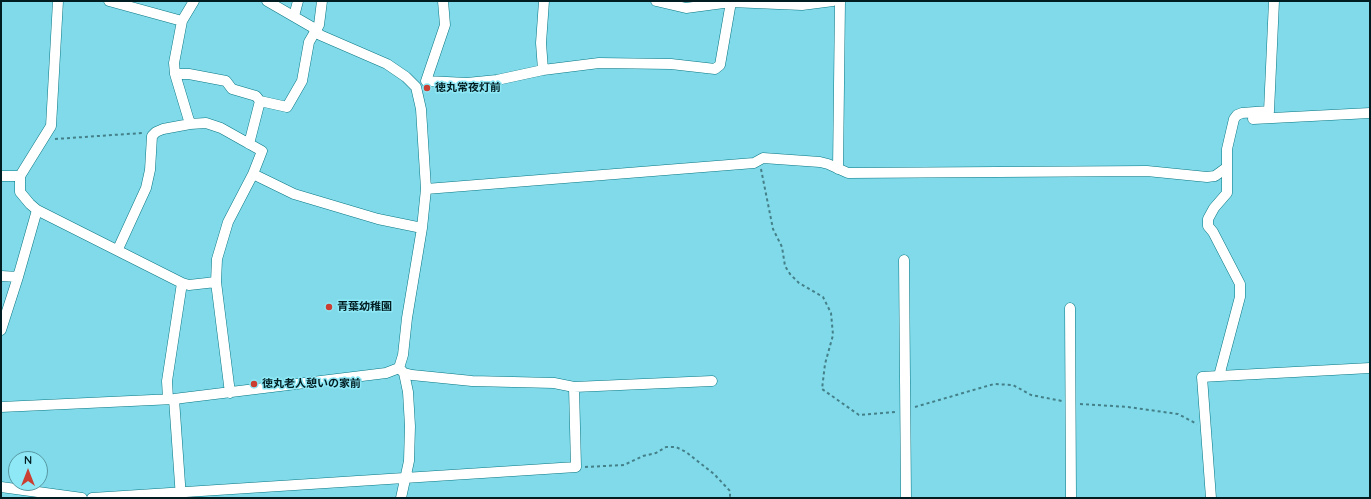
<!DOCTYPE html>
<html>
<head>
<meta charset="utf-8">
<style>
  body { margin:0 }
  #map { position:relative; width:1371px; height:499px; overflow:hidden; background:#81dae9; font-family:Quicksand,sans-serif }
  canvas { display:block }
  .frame { position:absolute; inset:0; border:2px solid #011d21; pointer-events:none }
  .north { position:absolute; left:8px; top:451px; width:40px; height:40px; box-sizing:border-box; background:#8ee8f6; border:1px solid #5697a1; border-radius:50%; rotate:0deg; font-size:11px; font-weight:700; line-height:16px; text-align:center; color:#011d21 }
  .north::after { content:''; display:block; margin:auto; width:14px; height:18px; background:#cb3e32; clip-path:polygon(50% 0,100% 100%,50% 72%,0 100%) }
</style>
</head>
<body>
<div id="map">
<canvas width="1371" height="499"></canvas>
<div class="frame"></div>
<div class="north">N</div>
</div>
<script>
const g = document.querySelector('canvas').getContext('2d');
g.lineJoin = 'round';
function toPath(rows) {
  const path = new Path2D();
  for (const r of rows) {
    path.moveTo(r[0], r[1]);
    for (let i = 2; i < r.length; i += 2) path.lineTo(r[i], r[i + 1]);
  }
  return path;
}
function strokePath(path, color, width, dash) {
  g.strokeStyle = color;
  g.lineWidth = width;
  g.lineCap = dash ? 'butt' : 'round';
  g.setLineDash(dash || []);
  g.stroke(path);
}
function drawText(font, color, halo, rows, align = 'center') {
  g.font = font + ' Quicksand,"Noto Sans JP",sans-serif';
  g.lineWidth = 3;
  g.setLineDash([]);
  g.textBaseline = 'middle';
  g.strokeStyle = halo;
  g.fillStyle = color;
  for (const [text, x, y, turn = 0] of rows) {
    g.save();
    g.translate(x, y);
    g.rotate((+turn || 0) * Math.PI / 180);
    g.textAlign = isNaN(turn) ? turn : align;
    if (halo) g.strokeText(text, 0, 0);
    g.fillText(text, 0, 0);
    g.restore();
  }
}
const path = toPath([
  [55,139,142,133],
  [761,169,773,229,782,247,785,266,790,274,799,283,823,297,831,313,833,335,825,364,822,389,859,415,895,412],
  [1080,404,1128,407,1178,414,1197,424],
  [915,407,994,384,1013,385,1031,395,1062,401],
  [585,467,624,465,643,456,656,453,666,447,676,447,686,452,714,474,730,491,730,498]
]);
const minor = toPath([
  [58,1,51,126,20,176,20,192,30,204,37,210,182,283,189,285,216,282],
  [109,1,182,21],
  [194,1,182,21,174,63,175,74,190,124,206,123,221,128,262,151,253,174,228,222,217,259,216,282,230,393],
  [443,1,445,25,426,81,467,83,497,80,543,70,599,63,671,64,715,69,720,65,731,2,802,5,833,1],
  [656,1,686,8,731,2],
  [294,16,298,1],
  [543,70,541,43,544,1],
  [175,74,189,74,226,81,232,89,256,96,260,101],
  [1253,119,1370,113],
  [249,144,260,101,287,107,302,81,309,42,319,25,322,1],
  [838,169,840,1],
  [253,174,294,194,378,219,422,228],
  [1,176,20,176],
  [426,189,754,163,763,158,820,162,828,164,848,173,1147,171,1207,177,1215,176,1226,168],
  [118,249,146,188,150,170,152,136,156,132,163,129,190,124],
  [904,260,906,498],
  [1,276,18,277],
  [1070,308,1071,498],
  [1,330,18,277,37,210],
  [1219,376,1370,368],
  [574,387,712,381],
  [168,399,167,381,182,283],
  [174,399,181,498],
  [1,407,174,399,386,373,399,368,403,355,407,318,422,228,426,189,421,109,416,87,406,77,387,64,320,35,312,27,267,1],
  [1,487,82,498],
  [92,498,576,467,574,387,554,383,472,381,412,375,404,373,399,368],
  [401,498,409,461,410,426,408,392,404,373],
  [1211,498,1202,377,1219,376,1240,297,1240,284,1213,232,1208,226,1208,219,1214,208,1227,193,1227,149,1234,119,1237,115,1242,113,1269,111,1274,1]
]);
const markers = [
  [427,88,4,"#cb3e32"],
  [329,307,4,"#cb3e32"],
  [254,384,4,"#cb3e32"]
];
const poiNames = [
  ["徳丸常夜灯前",435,88],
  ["青葉幼稚園",337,307],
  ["徳丸老人憩いの家前",262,384]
];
strokePath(minor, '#077784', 11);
strokePath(path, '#448089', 2, [3, 3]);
strokePath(minor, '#fff', 10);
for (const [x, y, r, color] of markers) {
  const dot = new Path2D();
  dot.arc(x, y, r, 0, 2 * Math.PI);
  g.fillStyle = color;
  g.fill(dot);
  strokePath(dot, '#8ee8f6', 1.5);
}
drawText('bold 11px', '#011d21', '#8ee8f6', poiNames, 'left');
</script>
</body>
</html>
